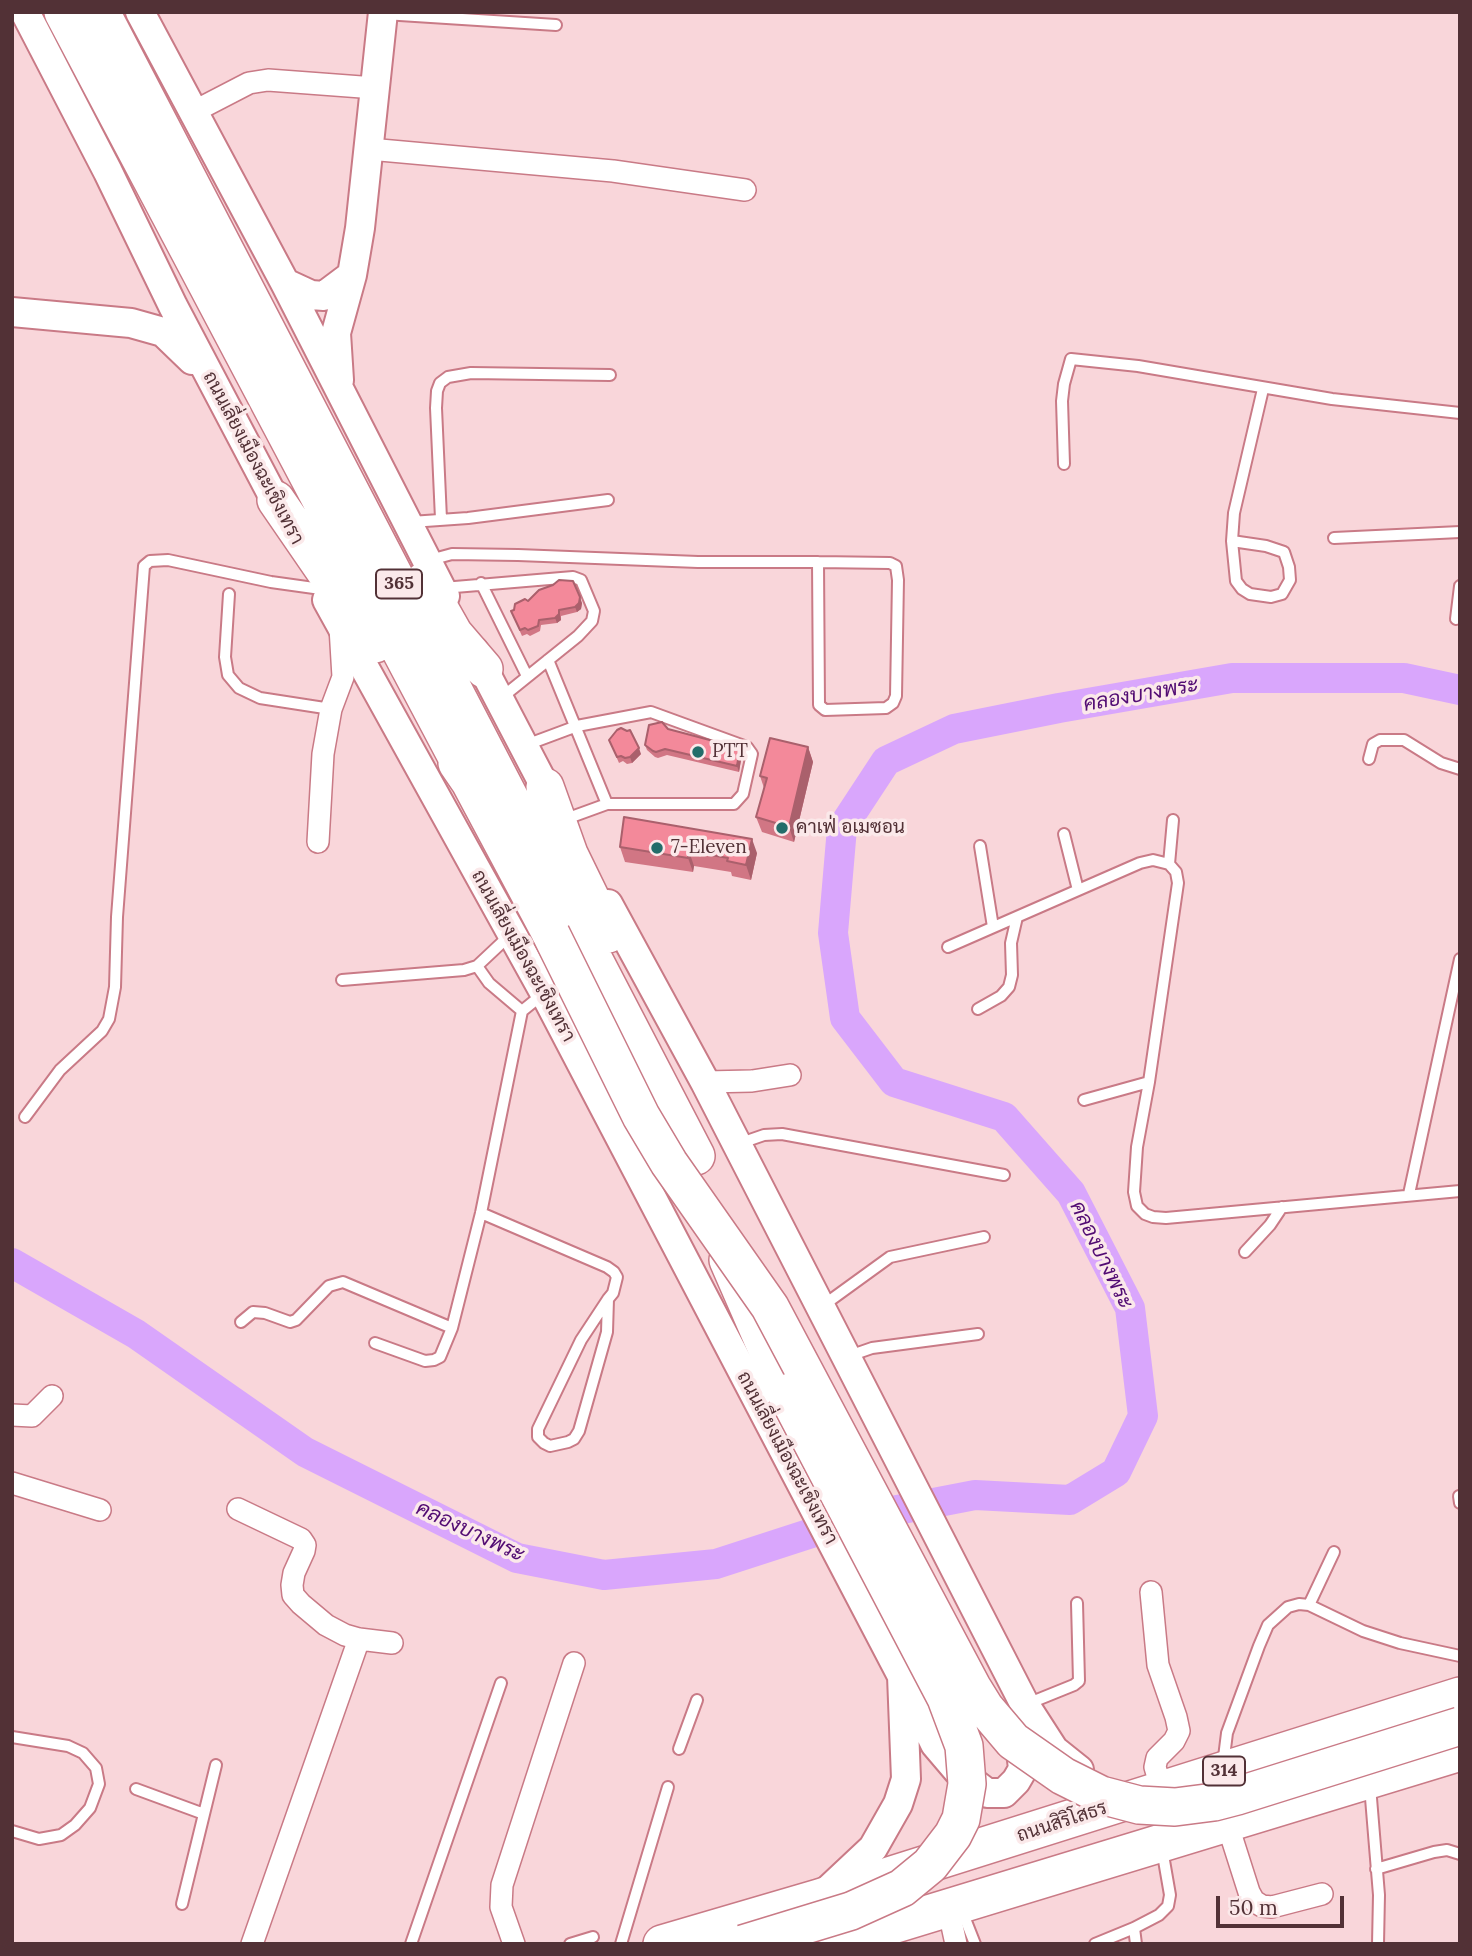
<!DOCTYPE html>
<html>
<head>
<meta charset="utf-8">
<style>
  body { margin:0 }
  #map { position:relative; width:1472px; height:1956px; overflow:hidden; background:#f9d6da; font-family:Lora,serif }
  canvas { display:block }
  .frame { position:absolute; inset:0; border:14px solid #523136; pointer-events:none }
  .scale { position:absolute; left:1216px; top:1896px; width:128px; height:32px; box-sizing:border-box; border:4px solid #523136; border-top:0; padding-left:9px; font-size:21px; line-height:24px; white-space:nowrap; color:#523136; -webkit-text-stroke:5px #fbe9ea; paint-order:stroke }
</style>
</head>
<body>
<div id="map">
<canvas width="1472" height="1956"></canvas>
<div class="frame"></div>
<div class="scale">50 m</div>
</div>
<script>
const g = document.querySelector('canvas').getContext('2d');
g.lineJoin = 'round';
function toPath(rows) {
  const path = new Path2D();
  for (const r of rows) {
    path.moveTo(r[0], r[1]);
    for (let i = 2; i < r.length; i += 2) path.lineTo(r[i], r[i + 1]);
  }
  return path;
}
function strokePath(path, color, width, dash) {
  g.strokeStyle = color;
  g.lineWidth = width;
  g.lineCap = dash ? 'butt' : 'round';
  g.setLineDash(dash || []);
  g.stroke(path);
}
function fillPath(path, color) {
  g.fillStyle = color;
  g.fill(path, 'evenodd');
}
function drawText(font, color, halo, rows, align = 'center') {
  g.font = font + ' Lora,Sarabun,serif';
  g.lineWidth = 7;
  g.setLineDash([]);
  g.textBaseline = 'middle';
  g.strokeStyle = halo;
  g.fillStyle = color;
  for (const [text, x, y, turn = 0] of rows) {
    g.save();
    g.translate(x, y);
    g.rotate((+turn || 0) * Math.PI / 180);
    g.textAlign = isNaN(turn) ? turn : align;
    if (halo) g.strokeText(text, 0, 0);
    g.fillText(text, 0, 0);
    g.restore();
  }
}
const river = toPath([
  [12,1263,136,1334,305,1452,517,1558,604,1575,716,1564,861,1517,975,1495,1070,1500,1116,1472,1143,1416,1130,1308,1071,1193,1004,1117,894,1082,845,1018,833,933,842,828,886,761,954,729,1059,708,1232,678,1404,678,1460,690]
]);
const lane = toPath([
  [384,14,556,25],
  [1064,464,1062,401,1064,384,1071,359,1138,366,1332,399,1460,413],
  [441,519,436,408,437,391,440,383,448,377,471,373,610,375],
  [411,522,468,518,608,500],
  [1334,538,1460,532],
  [1232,541,1266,546,1284,552,1289,567,1290,580,1282,594,1271,597,1250,594,1242,589,1236,581,1232,541,1234,513,1263,389],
  [430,560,452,554,518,555,698,562,818,562,890,563,896,566,898,580,896,696,893,703,886,708,825,710,819,705,818,562],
  [481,583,527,676],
  [443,588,573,577,581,580,594,611,592,621,578,636,501,698],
  [229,594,225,657,228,675,239,688,260,698,331,709],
  [1456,619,1460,586],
  [548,660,607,804],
  [526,745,577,726,651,712,747,747,752,754,743,794,734,804,607,804,563,820],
  [1369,759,1373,744,1380,740,1404,740,1441,763,1460,769],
  [1064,834,1078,890],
  [980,846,993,927],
  [1169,864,1173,820],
  [948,947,1140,863,1153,860,1169,864,1176,872,1178,883,1149,1082,1137,1147,1134,1192,1137,1206,1145,1214,1153,1217,1166,1218,1460,1191],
  [477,966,489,983,522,1011],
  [342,980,464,970,477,966,510,935],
  [978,1009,1001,996,1009,987,1012,975,1011,943,1017,917],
  [1084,1100,1149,1082],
  [25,1117,60,1070,102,1031,109,1019,115,987,117,917,144,566,150,561,168,560,271,582,321,589],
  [738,1144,764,1135,782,1134,1004,1175],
  [1409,1194,1460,959],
  [481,1213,607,1267,614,1272,617,1277,613,1293,608,1299,581,1340,538,1429,538,1437,544,1443,550,1446,568,1442,574,1439,579,1431,607,1332,608,1299],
  [1245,1252,1270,1225,1282,1207],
  [821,1307,890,1257,984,1237],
  [241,1322,253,1312,265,1313,290,1322,296,1320,329,1286,343,1282,452,1328],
  [375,1343,425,1361,434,1360,440,1357,452,1328,481,1213,522,1011,543,994],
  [849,1356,872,1348,978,1334],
  [1459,1496,1460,1503],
  [1309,1605,1334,1552],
  [1027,1704,1074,1685,1079,1681,1077,1603],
  [12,1737,68,1746,83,1753,96,1768,99,1784,90,1808,75,1825,61,1835,39,1839,12,1831],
  [679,1749,697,1700],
  [1223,1765,1227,1733,1259,1646,1268,1625,1288,1607,1299,1604,1309,1605,1363,1631,1400,1643,1460,1656],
  [1370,1786,1379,1895,1378,1944],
  [136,1789,204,1814],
  [1376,1869,1434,1852,1447,1850,1460,1854],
  [182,1904,216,1765],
  [962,1911,975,1944],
  [1134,1928,1136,1944],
  [411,1944,501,1683],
  [570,1944,593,1937],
  [621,1944,668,1787],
  [1095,1944,1134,1928,1159,1915,1168,1906,1170,1895,1162,1849]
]);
const street = toPath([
  [193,112,249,83,268,80,375,88],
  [369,149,613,171,745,190],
  [318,842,323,754,331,709,343,677,340,627],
  [705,1082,752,1081,790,1075],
  [12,1415,32,1416,52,1396],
  [12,1483,100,1510],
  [238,1509,301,1539,305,1545,304,1551,294,1573,292,1585,293,1595,301,1604,326,1625,345,1635,359,1639,392,1643],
  [1151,1592,1158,1665,1176,1717,1179,1731,1174,1741,1157,1758,1155,1767,1162,1791],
  [1227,1823,1249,1892,1254,1901,1262,1906,1272,1907,1322,1894],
  [948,1907,956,1944],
  [252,1944,359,1639],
  [514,1944,501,1907,502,1885,574,1663]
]);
const secondary = toPath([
  [25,12,108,172,173,306,284,517],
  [140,12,285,283,445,596],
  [285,283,311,295,324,296,352,275],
  [12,312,131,323,163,332,192,360],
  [339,380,336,333,352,275,360,228,383,12],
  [327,600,544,992,902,1676,906,1779,898,1804,873,1848,824,1894],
  [474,651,554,804],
  [608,904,705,1082,1025,1705,1054,1750,1079,1770],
  [908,1688,935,1744,958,1771,987,1793,1004,1793,1016,1781,1023,1769,1019,1733]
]);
const highway = toPath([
  [63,12,470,782],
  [101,12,696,1156],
  [276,500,375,644],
  [424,581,454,634,484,669],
  [457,763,470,782,551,934],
  [545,787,569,854,608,934],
  [728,1260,786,1393],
  [662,1944,819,1898,1460,1696],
  [830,1944,1460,1752]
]);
const highwayBridge = toPath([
  [551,934,641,1116,669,1163,770,1307,972,1687,985,1708,1013,1741,1063,1776,1101,1795,1139,1805,1175,1807,1214,1802,1237,1796,1460,1726],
  [743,1944,851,1911,902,1888,930,1865,953,1835,961,1819,967,1784,964,1746,946,1698,786,1393]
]);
const wall = toPath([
  [553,585,582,603,581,609,577,612,561,616,561,620,557,623,541,625,540,631,530,636,527,634,522,636,511,611],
  [668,729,740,748,742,754,739,772,667,755,658,758,655,757,647,750,645,745],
  [609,740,641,754,632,763,627,764,623,761,619,763],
  [808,747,813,762,794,842,762,832,756,817,764,788,760,776],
  [620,847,757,853,751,880,732,876,731,872,694,866,693,872,625,862]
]);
const shadedWall = toPath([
  [580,597,582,603,581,609,577,612,575,607],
  [559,610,561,620,557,623,555,618],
  [808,747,813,762,794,842,789,827],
  [639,748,641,754,632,763,630,757],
  [740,748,742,754,739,772,737,766],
  [752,839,757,853,751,880,746,865],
  [689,851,694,866,693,872,688,858]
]);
const building = toPath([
  [559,580,573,581,580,597,579,603,575,607,559,610,559,614,555,618,539,620,538,626,528,630,525,628,520,630,511,611,514,610,515,604,525,599,528,601,539,590,553,585,559,580],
  [662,722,668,729,740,748,737,766,665,749,656,752,653,751,645,745,649,725,662,722],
  [621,728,627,731,630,730,639,748,630,757,625,758,621,756,617,757,609,740,617,730,621,728],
  [770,738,808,747,789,827,756,817,767,778,760,776,770,738],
  [624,817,752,839,746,865,727,861,728,858,689,851,688,858,620,847,624,817]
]);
const markers = [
  [698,752,7,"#226d6a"],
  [782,828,7,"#226d6a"],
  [657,848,7,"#226d6a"]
];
const shields = [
  [399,584,46],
  [1224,1771,42]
];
const shieldNames = [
  ["365",399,584],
  ["314",1224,1771]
];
const streetNames = [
  ["ถนนเลี่ยงเมืองฉะเชิงเทรา",253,458,62],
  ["ถนนเลี่ยงเมืองฉะเชิงเทรา",523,956,61],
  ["ถนนเลี่ยงเมืองฉะเชิงเทรา",787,1458,62],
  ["ถนนสิริโสธร",1062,1822,-18]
];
const poiNames = [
  ["PTT",712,752],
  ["คาเฟ่ อเมซอน",796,828],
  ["7-Eleven",671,848]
];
const waterNames = [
  ["คลองบางพระ",1141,695,-10],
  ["คลองบางพระ",1101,1255,64],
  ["คลองบางพระ",470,1532,25]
];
strokePath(river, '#d9a6fc', 30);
strokePath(lane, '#c97a86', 14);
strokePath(street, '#c97a86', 24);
strokePath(secondary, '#c97a86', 32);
strokePath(highway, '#c97a86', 40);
strokePath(lane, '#fff', 10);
strokePath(street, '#fff', 21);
strokePath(secondary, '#fff', 28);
strokePath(highway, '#fff', 37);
strokePath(highwayBridge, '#c97a86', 40, []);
strokePath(highwayBridge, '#fff', 37);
fillPath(wall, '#d17684');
fillPath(shadedWall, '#aa606c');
fillPath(building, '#f3899a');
strokePath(building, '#aa606c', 2);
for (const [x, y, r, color] of markers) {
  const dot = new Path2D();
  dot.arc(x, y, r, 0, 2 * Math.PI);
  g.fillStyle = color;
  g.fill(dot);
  strokePath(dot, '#fbe9ea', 2.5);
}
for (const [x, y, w] of shields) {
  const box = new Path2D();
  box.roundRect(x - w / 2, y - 14.5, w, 29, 5);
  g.fillStyle = '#fbe9ea';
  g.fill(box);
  strokePath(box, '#523136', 2);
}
drawText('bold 18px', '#523136', null, shieldNames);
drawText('19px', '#523136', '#fbe9ea', streetNames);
drawText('19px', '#523136', '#fbe9ea', poiNames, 'left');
drawText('italic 21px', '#520c73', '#fbe9ea', waterNames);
</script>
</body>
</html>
